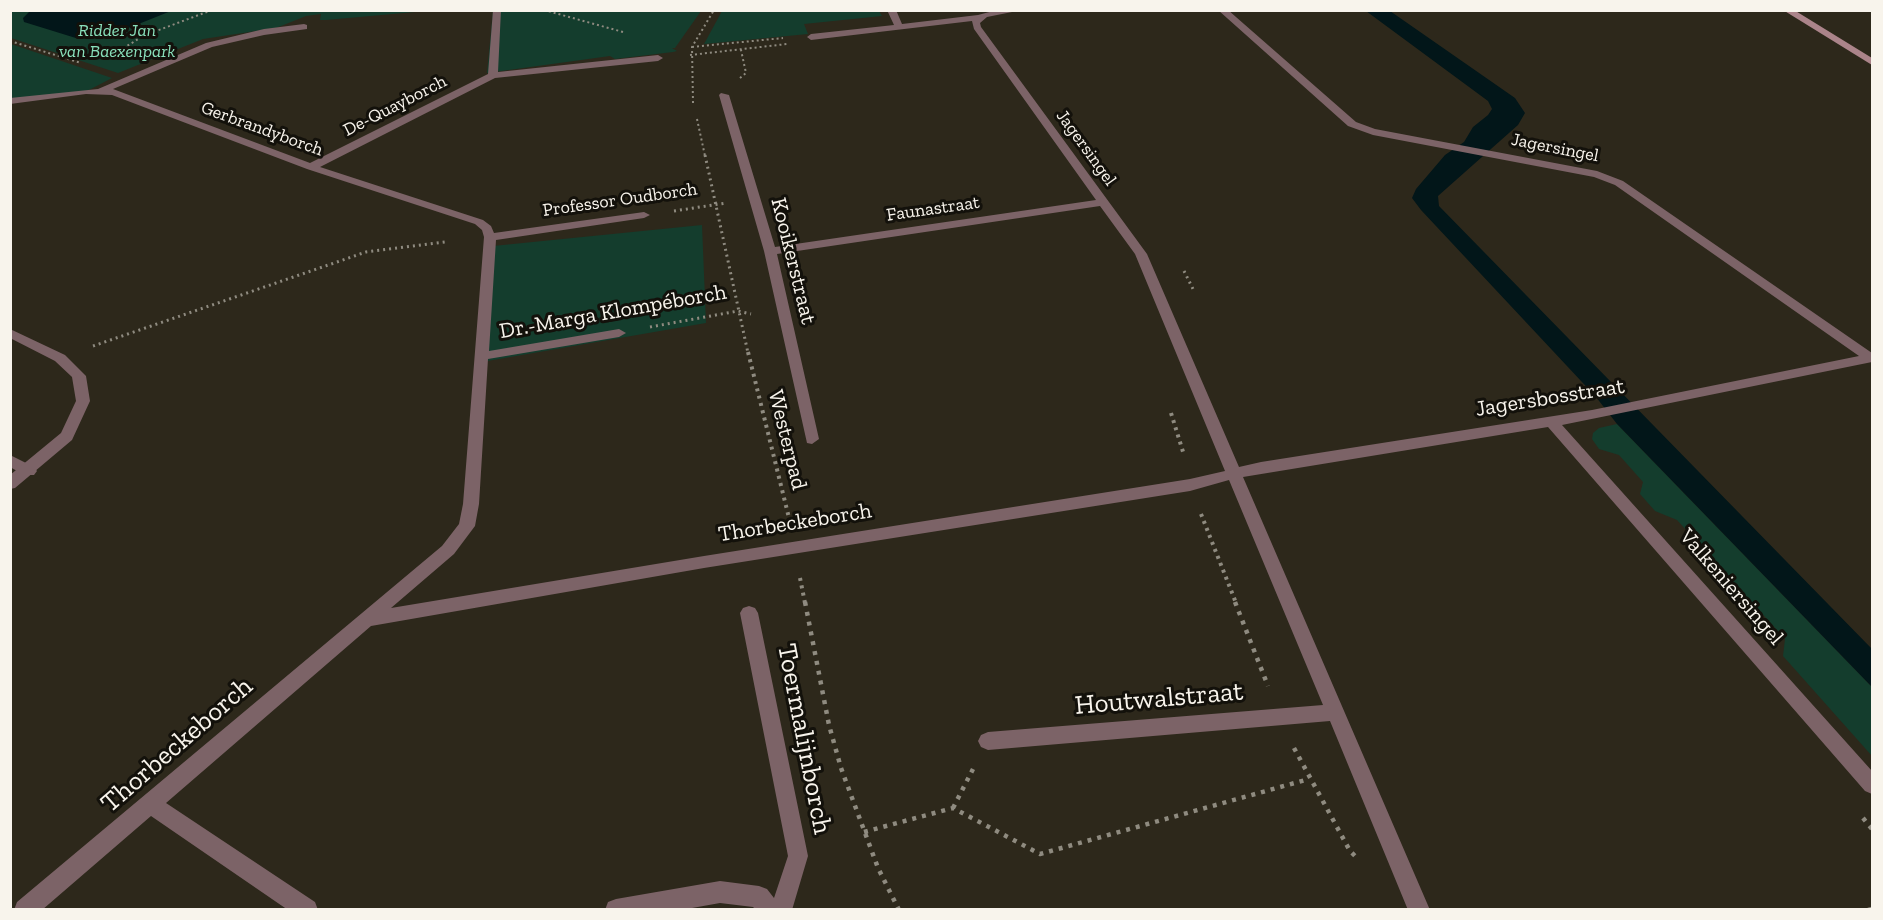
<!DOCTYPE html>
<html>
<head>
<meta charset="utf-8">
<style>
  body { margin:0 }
  #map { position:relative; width:1883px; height:920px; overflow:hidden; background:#2d281b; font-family:"Zilla Slab",serif }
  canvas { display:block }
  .frame { position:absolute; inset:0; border:12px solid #f8f4ec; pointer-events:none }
</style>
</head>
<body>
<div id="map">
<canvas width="1883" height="920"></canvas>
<div class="frame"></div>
</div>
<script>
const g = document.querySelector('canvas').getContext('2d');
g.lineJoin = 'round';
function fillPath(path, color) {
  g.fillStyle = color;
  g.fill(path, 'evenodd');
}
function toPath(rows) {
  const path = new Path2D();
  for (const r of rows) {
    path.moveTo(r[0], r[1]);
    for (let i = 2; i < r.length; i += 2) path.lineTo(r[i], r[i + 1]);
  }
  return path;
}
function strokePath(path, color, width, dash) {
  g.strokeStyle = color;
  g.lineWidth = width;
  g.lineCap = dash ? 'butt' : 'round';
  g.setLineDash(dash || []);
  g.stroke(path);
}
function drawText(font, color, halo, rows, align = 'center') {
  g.font = font + ' "Zilla Slab",serif';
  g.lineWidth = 6;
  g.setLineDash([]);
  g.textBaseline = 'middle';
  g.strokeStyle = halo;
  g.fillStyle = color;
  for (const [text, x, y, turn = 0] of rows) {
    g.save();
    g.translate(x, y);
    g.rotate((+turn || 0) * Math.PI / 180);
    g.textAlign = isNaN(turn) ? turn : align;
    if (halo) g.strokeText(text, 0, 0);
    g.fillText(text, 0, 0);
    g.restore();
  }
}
const green = toPath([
  [11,11,426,11,326,20,320,20,321,14,306,16,276,28,203,39,118,73,11,38],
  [493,11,701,11,675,48,672,48,677,51,673,52,615,59,610,56,487,73],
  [879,11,882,16,804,24,808,34,704,44,722,11],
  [11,44,112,78,87,91,11,100],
  [702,225,706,323,476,363,493,246],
  [1617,424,1872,687,1872,756,1783,656,1785,639,1756,607,1731,597,1697,560,1701,546,1677,520,1655,511,1640,494,1643,482,1619,455,1599,449,1592,439,1593,433,1599,428]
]);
const water = toPath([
  [30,11,30,10,171,11,126,29,79,39,24,22,23,18],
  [1366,11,1390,11,1515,98,1525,113,1518,125,1438,196,1439,206,1872,649,1872,687,1617,424,1596,397,1421,210,1412,198,1416,189,1445,155,1464,142,1473,127,1488,115,1492,109,1488,101]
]);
const pathFar3 = toPath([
  [544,10,623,32],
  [10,41,81,63],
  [692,47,783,38],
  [119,51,143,36,212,10],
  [690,55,787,44],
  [740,78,746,73,741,50],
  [693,103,692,47,714,10],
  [697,119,705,156]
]);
const pathFar2 = toPath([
  [705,155,748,353],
  [674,211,726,203],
  [1184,271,1194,291],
  [650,327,738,311,751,314],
  [93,346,366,252,445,242]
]);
const pathFar1 = toPath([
  [748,352,789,518],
  [1171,413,1184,455],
  [1201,514,1236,603],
  [800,578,805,603]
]);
const path = toPath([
  [805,602,829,725,841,768,878,868,899,910],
  [1235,602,1268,686],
  [1294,748,1350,851,1357,858],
  [953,808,973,769],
  [1863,818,1872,829],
  [864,832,953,808,1040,854,1309,779],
  [1868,910,1872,909]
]);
const lane = toPath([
  [10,455,34,467,37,471,34,475,24,475,10,467,10,455]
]);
const street = toPath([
  [493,10,501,10,498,72,658,55,663,58,658,61,495,78,320,167,483,220,491,226,494,233,644,212,650,215,644,218,496,240,489,351,619,329,626,333,619,337,488,359,479,504,475,526,454,554,391,608,704,556,1190,479,1225,471,1135,254,1100,206,777,254,819,439,812,444,807,443,764,251,719,95,721,93,729,95,775,247,1096,200,974,29,972,21,811,40,807,37,811,34,894,25,887,10,896,10,902,24,978,15,997,10,1022,10,987,17,980,23,981,27,1147,254,1239,467,1261,462,1592,410,1859,356,1615,185,1594,177,1373,135,1348,126,1218,10,1228,10,1356,122,1375,129,1597,171,1623,181,1872,353,1872,362,1562,425,1872,771,1872,794,1865,791,1548,427,1243,477,1430,910,1408,910,1330,721,988,750,981,747,978,741,981,735,988,732,1323,705,1229,480,1190,491,704,568,371,626,166,803,315,902,318,910,288,910,151,816,42,910,14,910,17,902,442,546,459,524,463,504,484,237,482,230,475,224,307,169,112,95,86,94,10,104,10,98,98,89,206,43,264,29,304,24,307,25,307,29,264,35,212,47,113,89,310,163,488,74,493,10],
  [10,329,65,355,86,376,90,401,72,440,15,488,10,489,10,475,61,433,76,401,72,377,55,361,10,338,10,329],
  [749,606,755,608,758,613,808,856,792,910,756,910,753,907,720,903,681,910,605,910,608,902,616,899,720,881,759,886,767,889,774,898,788,856,740,613,743,608,749,606]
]);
const secondary = toPath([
  [1783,10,1794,10,1872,58,1872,65,1783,10]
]);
const farParknames = [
  ["Ridder Jan",117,31],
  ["van Baexenpark",117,52]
];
const farStreetnames = [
  ["De-Quayborch",395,106,-27],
  ["Gerbrandyborch",262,129,20],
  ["Jagersingel",1086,148,54],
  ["Jagersingel",1555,148,11],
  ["Professor Oudborch",620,200,-8],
  ["Faunastraat",933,209,-8]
];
const streetNames = [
  ["Kooikerstraat",793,261,76],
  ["Dr.-Marga Klompéborch",613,312,-10],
  ["Jagersbosstraat",1550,398,-9],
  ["Westerpad",787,440,76],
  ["Thorbeckeborch",795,523,-9],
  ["Valkeniersingel",1731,587,49]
];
const nearStreetnames = [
  ["Houtwalstraat",1159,699,-5],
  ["Toermalijnborch",804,739,79],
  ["Thorbeckeborch",177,745,-41]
];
fillPath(green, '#143d2d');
fillPath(water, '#021619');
strokePath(pathFar3, '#8f8b80', 2, [2, 3]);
strokePath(pathFar2, '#8f8b80', 3, [2, 4]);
strokePath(pathFar1, '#8f8b80', 4, [3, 4.5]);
strokePath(path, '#8f8b80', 4.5, [4, 6]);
fillPath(lane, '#7c6367');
fillPath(street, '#7c6367');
fillPath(secondary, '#ab848a');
drawText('italic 18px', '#89e0bb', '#13110b', farParknames);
drawText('18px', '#f8f4ec', '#13110b', farStreetnames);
drawText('22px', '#f8f4ec', '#13110b', streetNames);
drawText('27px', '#f8f4ec', '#13110b', nearStreetnames);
</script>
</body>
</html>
